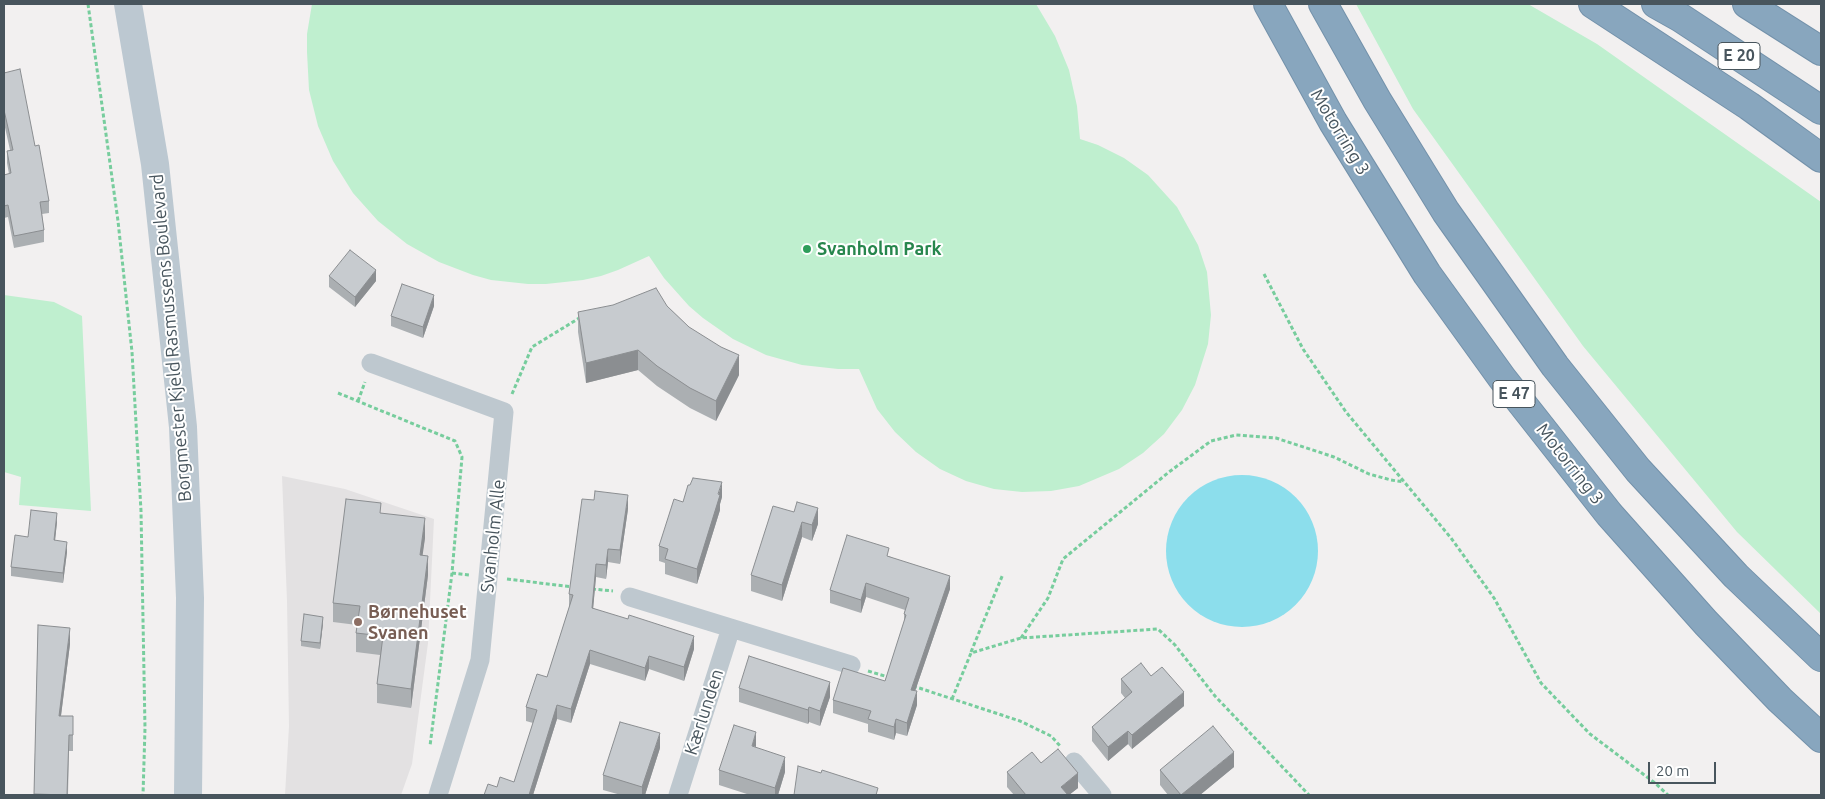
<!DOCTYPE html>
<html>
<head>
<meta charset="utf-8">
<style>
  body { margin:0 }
  #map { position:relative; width:1825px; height:799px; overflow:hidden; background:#f2f0f0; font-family:Ubuntu,sans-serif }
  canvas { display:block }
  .frame { position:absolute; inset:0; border:5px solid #48555d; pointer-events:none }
  .scale { position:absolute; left:1648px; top:762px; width:68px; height:22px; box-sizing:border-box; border:2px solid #48555d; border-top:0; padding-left:6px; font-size:15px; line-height:18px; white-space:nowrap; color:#48555d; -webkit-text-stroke:4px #fff; paint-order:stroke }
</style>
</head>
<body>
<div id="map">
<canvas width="1825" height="799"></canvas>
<div class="frame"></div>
<div class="scale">20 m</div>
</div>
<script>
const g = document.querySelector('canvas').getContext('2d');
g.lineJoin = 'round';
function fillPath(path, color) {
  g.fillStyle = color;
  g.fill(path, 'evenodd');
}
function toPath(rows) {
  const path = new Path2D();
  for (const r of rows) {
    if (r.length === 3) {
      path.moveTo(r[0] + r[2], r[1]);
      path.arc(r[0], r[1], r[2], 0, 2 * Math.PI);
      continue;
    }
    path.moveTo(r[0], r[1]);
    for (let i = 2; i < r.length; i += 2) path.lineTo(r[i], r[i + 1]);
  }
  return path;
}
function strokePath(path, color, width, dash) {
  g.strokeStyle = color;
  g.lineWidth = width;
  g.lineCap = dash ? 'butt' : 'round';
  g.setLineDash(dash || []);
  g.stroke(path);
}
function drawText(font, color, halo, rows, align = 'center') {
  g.font = font + ' Ubuntu,sans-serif';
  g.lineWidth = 4;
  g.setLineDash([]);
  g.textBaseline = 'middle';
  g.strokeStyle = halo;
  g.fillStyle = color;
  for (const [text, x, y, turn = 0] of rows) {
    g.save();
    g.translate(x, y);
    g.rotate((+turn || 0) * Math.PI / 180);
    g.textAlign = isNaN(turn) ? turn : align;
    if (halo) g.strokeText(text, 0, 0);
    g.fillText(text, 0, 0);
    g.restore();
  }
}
const education = toPath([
  [282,476,345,489,434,519,428,643,412,764,401,795,285,795,289,726,287,601]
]);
const green = toPath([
  [312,4,1036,4,1055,36,1069,70,1077,106,1080,139,1098,145,1124,158,1148,175,1177,207,1198,245,1207,272,1211,315,1208,344,1195,385,1182,410,1164,434,1143,453,1119,469,1079,486,1051,491,1022,492,994,489,966,481,940,469,916,452,895,432,877,409,859,369,838,369,802,365,766,355,733,339,703,318,689,306,664,278,649,256,618,270,601,276,583,280,546,284,528,284,491,280,473,275,439,262,407,244,378,221,353,193,333,161,318,126,309,90,307,52,307,34],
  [1356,4,1528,4,1597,44,1821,202,1821,614,1737,532,1583,346,1413,109],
  [4,295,54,302,82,316,91,511,19,505,21,477,4,472]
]);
const water = toPath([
  [1242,551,76]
]);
const path = toPath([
  [88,4,118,221,132,352,141,511,145,728,143,795],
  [1264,274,1303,349,1346,412,1451,538,1494,598,1541,683,1590,734,1655,783,1668,795],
  [338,393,455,441,462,457,452,573,430,746],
  [512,394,532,347,581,317],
  [358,401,365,382],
  [452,573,469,575],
  [507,579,573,587],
  [592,589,613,591],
  [1021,638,1048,598,1063,559,1169,472,1211,441,1236,435,1276,438,1334,457,1369,474,1391,480,1404,482],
  [971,652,1003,574],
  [868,671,888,677],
  [913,686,1020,721,1051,736,1061,747],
  [952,699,971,653,1021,638,1158,629,1175,645,1215,696,1309,795]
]);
const street = toPath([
  [371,363,504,412,480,660,438,795],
  [630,597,851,665],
  [1074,762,1102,795],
  [678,795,731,628]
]);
const secondary = toPath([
  [128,4,155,164,183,427,190,598,188,795]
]);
const highway = toPath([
  [1268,4,1333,122,1427,274,1502,378,1609,514,1706,623,1780,700,1821,738],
  [1323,4,1377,100,1446,212,1555,366,1638,470,1736,576,1821,657],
  [1593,4,1749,106,1821,158],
  [1656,4,1681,18,1821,110],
  [1747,4,1821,51]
]);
const wall = toPath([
  [4,73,35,146,49,201,49,213,42,214,44,230,44,242,14,248,8,217,4,218,4,175,9,174,7,163,7,151,10,150,4,123],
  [329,276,376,281,355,307,329,287],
  [434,306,423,338,391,326,391,316],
  [667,306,739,375,716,421,690,408,657,386,638,370,586,383,578,332,578,312],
  [722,497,720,504,720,510,697,584,665,574,665,563,659,561,659,546,683,502],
  [628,509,620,564,608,562,606,579,596,577,593,608,694,649,684,681,649,669,645,681,590,664,571,723,557,719,533,795,484,795,497,787,514,782,533,723,526,721,526,707,547,677,569,608,569,594],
  [794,512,818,524,812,541,802,537,782,601,751,591,751,575],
  [381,513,425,538,422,555,428,575,411,708,377,703,377,684,380,655,356,652,356,633,357,625,333,622,333,603],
  [57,522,55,540,67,552,63,583,11,576,11,567,28,537],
  [889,556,950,589,915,691,917,705,907,736,896,733,894,740,868,732,868,724,833,713,833,700,885,681,904,623,904,614,905,610,866,597,861,613,830,603,830,590],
  [323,623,320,649,301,646,301,641],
  [38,625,70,644,61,716,73,716,73,751,69,751,68,795,34,795],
  [1151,676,1184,706,1132,749,1128,744,1108,761,1092,741,1092,727,1125,698,1121,693,1121,679],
  [739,688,830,697,820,726,809,722,808,724,739,702],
  [756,747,785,772,778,795,750,795,719,785,719,770],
  [660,748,645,795,621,795,603,790,603,775],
  [1234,767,1200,795,1168,795,1160,785,1160,770],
  [1007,772,1078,788,1069,795,1014,795,1007,787]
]);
const shadedWall = toPath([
  [376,270,376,281,355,307,355,297],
  [434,295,434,306,423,338,423,327],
  [638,350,638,370,586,383,586,363],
  [739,355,739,375,716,421,716,401],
  [722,482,722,497,720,504,720,510,697,584,697,569],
  [628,495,628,509,620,564,620,550],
  [818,508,818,524,812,541,812,525],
  [57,513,57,522,54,550,54,540],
  [425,518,425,538,420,574,420,555],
  [802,522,802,537,782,601,782,585],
  [67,542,67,552,63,583,63,573],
  [608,549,608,562,606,579,606,565],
  [428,556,428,575,411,708,411,689],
  [596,564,596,577,592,621,592,608],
  [950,576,950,589,911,703,911,690],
  [866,583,866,597,861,613,861,600],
  [323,617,323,623,320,649,320,643],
  [70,628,70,644,59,731,59,716],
  [694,636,694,649,684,681,684,667],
  [590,650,590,664,571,723,571,709],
  [649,656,649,669,645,681,645,668],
  [830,682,830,697,820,726,820,711],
  [917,691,917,705,907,736,907,723],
  [1184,692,1184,706,1132,749,1132,735],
  [557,705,557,719,533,795,529,795],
  [809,707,809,722,808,724,808,710],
  [896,719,896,733,894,740,894,727],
  [1128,731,1128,744,1108,761,1108,747],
  [756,732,756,747,752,746],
  [660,733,660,748,645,795,642,795,642,787],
  [1234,752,1234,767,1200,795,1181,795],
  [785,757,785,772,778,795,775,795,775,788],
  [1078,773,1078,788,1069,795,1061,795,1061,787]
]);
const building = toPath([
  [20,69,35,146,39,145,49,201,40,202,44,230,14,236,8,205,4,206,4,175,11,173,7,151,13,150,4,110,4,73,20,69],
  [350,250,376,270,355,297,329,276,350,250],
  [402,284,434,295,423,327,391,316,402,284],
  [656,288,667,306,689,327,721,347,739,355,716,401,690,388,657,366,638,350,586,363,578,312,613,305,656,288],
  [693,478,722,482,718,494,720,495,697,569,665,559,668,549,659,546,674,499,683,502,688,485,690,485,693,478],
  [595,491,628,495,620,550,608,549,606,565,596,564,592,608,628,619,629,615,694,636,684,667,649,656,645,668,590,650,571,709,557,705,529,795,484,795,488,784,497,787,500,777,514,782,537,710,526,707,537,674,547,677,573,595,569,594,582,499,594,500,595,491],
  [346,499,381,503,380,513,425,518,420,555,428,556,411,689,377,684,383,636,356,633,360,606,333,603,346,499],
  [797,502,818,508,812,525,802,522,782,585,751,575,773,506,794,512,797,502],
  [31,510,57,513,54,540,67,542,63,573,11,567,15,535,28,537,31,510],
  [847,535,889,548,887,556,950,576,911,690,917,691,907,723,896,719,894,727,868,719,871,711,833,700,843,668,885,681,906,615,904,614,909,598,866,583,861,600,830,590,847,535],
  [304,614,323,617,320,643,301,641,304,614],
  [38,625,70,628,59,716,73,716,73,735,69,735,67,795,34,794,38,625],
  [749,656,830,682,820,711,809,707,808,710,739,688,749,656],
  [1141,663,1151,676,1162,667,1184,692,1132,735,1128,731,1108,747,1092,727,1132,692,1121,679,1141,663],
  [620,722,660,733,642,787,603,775,620,722],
  [734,725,756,732,752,746,785,757,775,788,719,770,734,725],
  [1213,726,1234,752,1181,795,1160,770,1213,726],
  [1058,749,1078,773,1061,787,1068,795,1026,795,1007,772,1032,752,1041,763,1058,749],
  [798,766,821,773,822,770,878,788,876,795,794,795,798,766]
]);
const markers = [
  [807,249,5,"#2e9e5b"],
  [358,622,5,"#8d6e63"]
];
const shields = [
  [1739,56,42],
  [1514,394,42]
];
const shieldNames = [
  ["E 20",1739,56],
  ["E 47",1514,394]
];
const streetNames = [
  ["Motorring 3",1340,132,59],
  ["Borgmester Kjeld Rasmussens Boulevard",171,338,-95],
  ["Motorring 3",1570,464,52],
  ["Svanholm Alle",493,536,-84],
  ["Kærlunden",704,712,-72]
];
const leisureNames = [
  ["Svanholm Park",817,249]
];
const educationNames = [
  ["Børnehuset",368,612],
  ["Svanen",368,633]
];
fillPath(education, '#e3e1e2');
fillPath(green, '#bfefcf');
fillPath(water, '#8cdeec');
strokePath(highway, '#7391aa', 30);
strokePath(path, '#77cd9d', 3, [4, 2.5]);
strokePath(street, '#bec8cf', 19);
strokePath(secondary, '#bcc8d1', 28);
strokePath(highway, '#88a6be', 28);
fillPath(wall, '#abafb2');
fillPath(shadedWall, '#8b8e91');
fillPath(building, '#c7cbcf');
strokePath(building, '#8b8e91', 1);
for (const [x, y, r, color] of markers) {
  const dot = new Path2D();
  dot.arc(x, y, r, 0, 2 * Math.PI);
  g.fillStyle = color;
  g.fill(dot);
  strokePath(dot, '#fff', 2);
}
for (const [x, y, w] of shields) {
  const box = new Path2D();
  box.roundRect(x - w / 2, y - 13.5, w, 27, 4);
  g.fillStyle = '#fff';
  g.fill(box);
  strokePath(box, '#48555d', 1);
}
drawText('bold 16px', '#48555d', null, shieldNames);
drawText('18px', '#48555d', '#fff', streetNames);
drawText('bold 18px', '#27864d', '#fff', leisureNames, 'left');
drawText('bold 18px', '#785e54', '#fff', educationNames, 'left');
</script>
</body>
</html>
